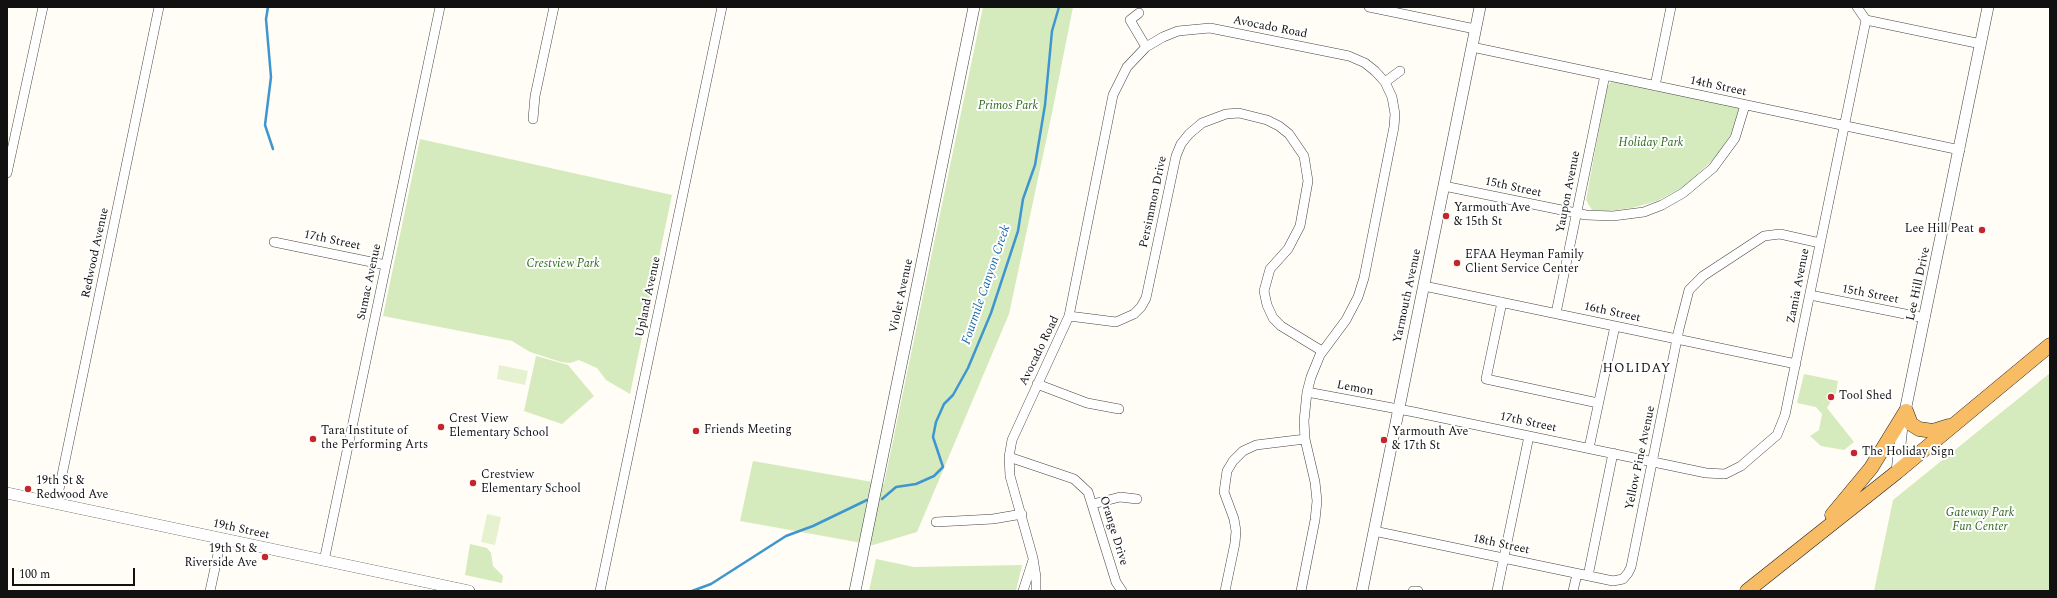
<!DOCTYPE html>
<html>
<head>
<meta charset="utf-8">
<style>
  body { margin:0 }
  #map { position:relative; width:2057px; height:598px; overflow:hidden; background:#fffdf5; font-family:Spectral,serif }
  canvas { display:block }
  .frame { position:absolute; inset:0; border:8px solid #111; pointer-events:none }
  .scale { position:absolute; left:12px; top:568px; width:123px; height:18px; box-sizing:border-box; border:2px solid #111; border-top:0; padding-left:5px; font-size:12px; line-height:14px; white-space:nowrap; color:#111; -webkit-text-stroke:3px #fff; paint-order:stroke }
</style>
</head>
<body>
<div id="map">
<canvas width="2057" height="598"></canvas>
<div class="frame"></div>
<div class="scale">100 m</div>
</div>
<script>
const g = document.querySelector('canvas').getContext('2d');
g.lineJoin = 'round';
function fillPath(path, color) {
  g.fillStyle = color;
  g.fill(path, 'evenodd');
}
function toPath(rows) {
  const path = new Path2D();
  for (const r of rows) {
    path.moveTo(r[0], r[1]);
    for (let i = 2; i < r.length; i += 2) path.lineTo(r[i], r[i + 1]);
  }
  return path;
}
function strokePath(path, color, width, dash) {
  g.strokeStyle = color;
  g.lineWidth = width;
  g.lineCap = dash ? 'butt' : 'round';
  g.setLineDash(dash || []);
  g.stroke(path);
}
function drawText(font, color, halo, rows, align = 'center') {
  g.font = font + ' Spectral,serif';
  g.lineWidth = 4;
  g.setLineDash([]);
  g.textBaseline = 'middle';
  g.strokeStyle = halo;
  g.fillStyle = color;
  for (const [text, x, y, turn = 0] of rows) {
    g.save();
    g.translate(x, y);
    g.rotate((+turn || 0) * Math.PI / 180);
    g.textAlign = isNaN(turn) ? turn : align;
    if (halo) g.strokeText(text, 0, 0);
    g.fillText(text, 0, 0);
    g.restore();
  }
}
const green = toPath([
  [983,7,1073,7,1052,113,1009,314,917,532,873,545,740,521,753,461,884,484],
  [1613,81,1739,108,1731,134,1718,155,1685,186,1657,201,1632,208,1609,211,1592,210,1586,200,1607,86],
  [420,139,672,195,630,394,606,380,597,368,579,360,570,363,561,362,530,352,512,341,383,316],
  [536,356,568,365,594,396,562,424,524,411],
  [2050,373,2050,591,1874,591,1893,500],
  [1804,374,1838,381,1836,393,1827,408,1854,442,1844,450,1821,446,1810,436,1819,430,1822,414,1816,407,1797,403],
  [470,544,487,548,491,553,493,566,503,576,502,583,465,575],
  [876,559,914,567,1022,565,1016,591,869,591]
]);
const pitch = toPath([
  [499,365,528,371,525,385,497,379],
  [487,514,501,517,495,545,481,542]
]);
const stream = toPath([
  [268,7,266,19,271,77,265,125,273,149],
  [882,499,896,487,916,484,934,476,943,467,933,437,936,422,944,404,953,395,968,368,991,313,1018,231,1023,199,1035,165,1045,105,1052,31,1059,7],
  [692,591,711,584,786,536,813,526,867,500]
]);
const minor = toPath([
  [1369,7,1475,29],
  [1139,13,1130,20,1146,47],
  [1866,20,1981,44],
  [1472,47,1960,150],
  [1385,82,1400,71],
  [1655,86,1671,7],
  [533,119,535,96,554,7],
  [7,173,43,7],
  [1444,186,1586,215,1613,216,1644,212,1662,205,1683,193,1713,168,1735,138,1745,105],
  [274,242,386,265],
  [1424,286,1796,364],
  [1810,295,1925,318],
  [1502,302,1486,379,1598,403],
  [1556,313,1605,75],
  [1069,316,1116,322,1134,314,1141,307,1146,298,1176,156,1181,144,1189,134,1202,123,1226,114,1239,113,1267,120,1279,126,1289,134,1304,156,1308,181,1300,226,1288,249,1270,269,1264,291,1267,305,1273,318,1281,326,1322,351],
  [1037,384,1087,403,1119,409],
  [1307,392,1414,412,1706,473,1725,474,1741,466,1777,435,1785,415,1866,20,1857,7],
  [1589,448,1615,326],
  [1009,457,1074,479,1088,492,1116,582,1122,591],
  [56,504,159,7],
  [1093,504,1120,497,1137,499],
  [936,522,993,519,1022,514],
  [1374,531,1613,581,1623,579,1628,573,1631,567,1679,329,1689,290,1703,276,1764,236,1780,234,1820,243],
  [324,561,440,7],
  [1588,576,1613,453],
  [210,591,221,540],
  [600,591,722,7],
  [1023,591,1033,560],
  [1036,591,1036,577,1033,558,1010,476,1009,457,1012,440,1069,316,1113,95,1127,67,1146,47,1163,37,1178,31,1210,28,1349,56,1365,63,1375,71,1385,82,1392,97,1395,114,1394,127,1364,278,1358,297,1346,320,1320,355,1311,377,1307,392,1304,421,1305,439,1315,482,1317,501,1315,520,1301,591],
  [1225,591,1235,543,1236,531,1234,519,1224,492,1227,471,1233,461,1243,451,1256,445,1305,439],
  [1413,591,1418,591],
  [1497,591,1529,436],
  [1573,591,1577,574]
]);
const tertiary = toPath([
  [1897,472,1902,426,1988,7],
  [7,493,469,591],
  [855,591,974,7],
  [1362,591,1480,7]
]);
const trunk = toPath([
  [1906,411,1911,424,1919,429,1933,431,1949,426],
  [1832,515,1871,468,1906,411],
  [1747,591,1897,472,2050,345]
]);
const markers = [
  [1446,216,4,"#c4262e"],
  [1982,230,4,"#c4262e"],
  [1457,263,4,"#c4262e"],
  [1831,397,4,"#c4262e"],
  [441,427,4,"#c4262e"],
  [696,431,4,"#c4262e"],
  [313,439,4,"#c4262e"],
  [1384,440,4,"#c4262e"],
  [1854,453,4,"#c4262e"],
  [473,483,4,"#c4262e"],
  [28,489,4,"#c4262e"],
  [265,557,4,"#c4262e"]
];
const streetNames = [
  ["Avocado Road",1270,28,11],
  ["14th Street",1718,87,12],
  ["15th Street",1513,188,12],
  ["Yaupon Avenue",1569,192,-79],
  ["Persimmon Drive",1154,202,-78],
  ["17th Street",332,241,12],
  ["Redwood Avenue",96,253,-78],
  ["Sumac Avenue",370,282,-78],
  ["Lee Hill Drive",1919,284,-78],
  ["Zamia Avenue",1799,286,-79],
  ["15th Street",1870,295,11],
  ["Violet Avenue",902,296,-78],
  ["Yarmouth Avenue",1408,296,-78],
  ["Upland Avenue",649,297,-78],
  ["16th Street",1612,313,12],
  ["Avocado Road",1040,351,-64],
  ["Lemon",1355,389,11],
  ["17th Street",1528,423,12],
  ["Yellow Pine Avenue",1641,458,-78],
  ["19th Street",241,530,12],
  ["Orange Drive",1113,531,73],
  ["18th Street",1501,545,12]
];
const parkNames = [
  ["Primos Park",1008,107],
  ["Holiday Park",1651,144],
  ["Crestview Park",563,265],
  ["Gateway Park",1980,514],
  ["Fun Center",1980,528]
];
const poiNames = [
  ["Yarmouth Ave",1454,209],
  ["& 15th St",1454,223],
  ["Lee Hill Peat",1974,230,"right"],
  ["EFAA Heyman Family",1465,256],
  ["Client Service Center",1465,270],
  ["Tool Shed",1839,397],
  ["Crest View",449,420],
  ["Elementary School",449,434],
  ["Friends Meeting",704,431],
  ["Tara Institute of",321,432],
  ["the Performing Arts",321,446],
  ["Yarmouth Ave",1392,433],
  ["& 17th St",1392,447],
  ["The Holiday Sign",1862,453],
  ["Crestview",481,476],
  ["Elementary School",481,490],
  ["19th St &",36,482],
  ["Redwood Ave",36,496],
  ["19th St &",257,550,"right"],
  ["Riverside Ave",257,564,"right"]
];
const waterNames = [
  ["Fourmile Canyon Creek",987,285,-71]
];
const neighbourhoodNames = [
  ["HOLIDAY",1637,369]
];
fillPath(green, '#d5ebbd');
fillPath(pitch, '#e6f2cf');
strokePath(stream, '#3f96cf', 2.5);
strokePath(minor, '#444', 10);
strokePath(tertiary, '#444', 12);
strokePath(trunk, '#222', 15);
strokePath(minor, '#fff', 9);
strokePath(tertiary, '#fff', 11);
strokePath(trunk, '#f7bc64', 14);
for (const [x, y, r, color] of markers) {
  const dot = new Path2D();
  dot.arc(x, y, r, 0, 2 * Math.PI);
  g.fillStyle = color;
  g.fill(dot);
  strokePath(dot, '#fff', 1.5);
}
drawText('12px', '#111', '#fff', streetNames);
drawText('italic 12px', '#2f6b1f', '#fff', parkNames);
drawText('12px', '#111', '#fff', poiNames, 'left');
drawText('italic 13px', '#1768a6', '#fff', waterNames);
g.letterSpacing = '1px';
drawText('13px', '#111', '#fff', neighbourhoodNames);
g.letterSpacing = '0px';
</script>
</body>
</html>
